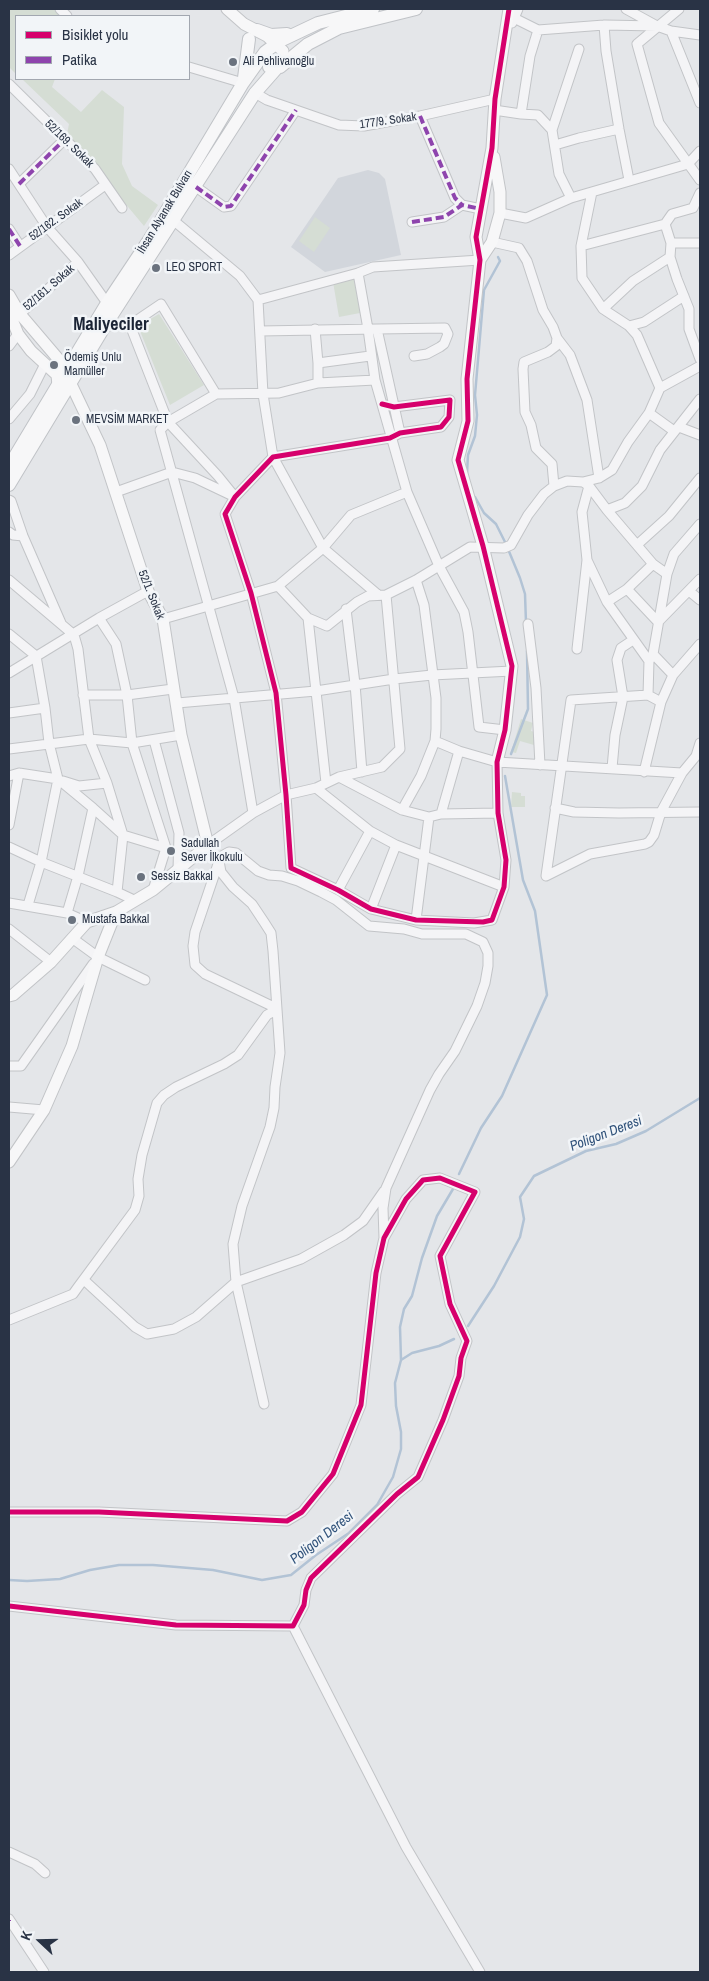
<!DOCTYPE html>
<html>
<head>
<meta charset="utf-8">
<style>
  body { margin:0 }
  #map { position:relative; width:709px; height:1981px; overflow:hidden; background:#e4e6e9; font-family:"Archivo Narrow",sans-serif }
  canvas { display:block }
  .frame { position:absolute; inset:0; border:10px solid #293345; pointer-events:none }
  .legend { position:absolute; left:15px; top:15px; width:175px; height:65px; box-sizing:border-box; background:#f2f5f8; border:1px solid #a2a7b0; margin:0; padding:6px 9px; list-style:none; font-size:15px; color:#293345 }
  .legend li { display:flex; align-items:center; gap:10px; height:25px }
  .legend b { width:25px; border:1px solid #a2a7b0 }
  .north { position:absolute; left:15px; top:1916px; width:50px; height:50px; -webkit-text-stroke:4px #f2f5f8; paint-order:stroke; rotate:291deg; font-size:14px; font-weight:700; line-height:20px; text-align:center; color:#293345 }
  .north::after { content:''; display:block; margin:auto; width:18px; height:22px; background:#293345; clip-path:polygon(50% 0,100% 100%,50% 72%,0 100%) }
</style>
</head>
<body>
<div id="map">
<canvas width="709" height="1981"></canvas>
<div class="frame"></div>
<ul class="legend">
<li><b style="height:6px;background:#d6006c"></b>Bisiklet yolu</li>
<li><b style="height:6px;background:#8e44ad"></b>Patika</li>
</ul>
<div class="north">K</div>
</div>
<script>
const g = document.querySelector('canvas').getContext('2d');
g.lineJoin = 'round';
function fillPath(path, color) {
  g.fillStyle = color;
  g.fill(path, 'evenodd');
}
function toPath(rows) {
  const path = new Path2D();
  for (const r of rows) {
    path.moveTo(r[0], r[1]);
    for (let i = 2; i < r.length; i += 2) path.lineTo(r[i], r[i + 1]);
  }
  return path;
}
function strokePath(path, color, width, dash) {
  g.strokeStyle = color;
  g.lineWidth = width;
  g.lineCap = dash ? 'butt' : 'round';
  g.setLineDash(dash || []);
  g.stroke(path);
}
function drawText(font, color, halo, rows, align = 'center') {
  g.font = font + ' "Archivo Narrow",sans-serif';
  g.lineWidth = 5;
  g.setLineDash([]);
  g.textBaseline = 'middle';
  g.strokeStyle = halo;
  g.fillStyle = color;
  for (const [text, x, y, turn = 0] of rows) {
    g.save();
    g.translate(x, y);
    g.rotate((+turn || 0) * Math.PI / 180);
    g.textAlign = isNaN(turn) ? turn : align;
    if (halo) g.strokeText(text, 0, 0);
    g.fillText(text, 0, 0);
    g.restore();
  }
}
const built = toPath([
  [368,170,379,173,385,179,401,255,325,272,291,247,338,178]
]);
const green = toPath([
  [9,9,54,9,60,16,16,16,16,74,9,67],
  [22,79,55,79,52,87,81,112,102,90,124,107,122,164,132,186,158,205,144,226,67,134,69,124],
  [315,217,330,228,314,252,299,241],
  [354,279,360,313,339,317,333,282],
  [159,314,204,385,170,405,138,326],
  [521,719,533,723,531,731,538,733,534,745,520,741,516,753,511,752],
  [512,792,521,793,521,796,525,796,525,807,511,807]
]);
const stream = toPath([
  [467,473,468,455,475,436,477,415,475,395,484,290,500,261,498,257],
  [475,497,484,513,496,524,506,544],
  [508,549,520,578,525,594,526,623],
  [511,754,528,709,527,651],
  [459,1174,481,1128,502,1096,547,995,535,911,523,880,505,776],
  [468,1326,494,1286,520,1237,524,1219,520,1197,534,1176,586,1151,616,1144,646,1131,700,1098],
  [401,1360,400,1327,404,1309,412,1296,422,1258,437,1216,453,1189],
  [9,1580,27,1581,60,1579,90,1570,119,1565,153,1565,213,1570,262,1580,291,1575,316,1555,349,1533,377,1505,393,1477,401,1449,401,1432,396,1406,395,1383,401,1360,412,1353,439,1346,454,1339]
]);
const street = toPath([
  [60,9,67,16],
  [626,9,657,26,671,31,700,35],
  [679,9,637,44,659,123,700,180],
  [514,18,538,30,604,25,657,26],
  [512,23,518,9],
  [604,25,606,51,619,129,629,180],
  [671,31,700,103],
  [189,67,243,83],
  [9,84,95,169,122,208],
  [255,93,267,100,339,125,364,126,420,116,495,99],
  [494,110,521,114,530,56,538,30],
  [521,114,538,115,552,130],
  [420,116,455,198,462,205],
  [555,145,579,138,619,129],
  [9,169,47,227,78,262,20,314],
  [19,184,64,140],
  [196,187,224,207,231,206,296,110],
  [700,193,693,208,672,214,665,224,671,243,700,243],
  [571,198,559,174,552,130,579,49],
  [500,213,526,218,571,198,688,164,700,151],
  [173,220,240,276,258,300,263,394,273,457,323,548,377,594],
  [412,222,444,217,462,205,481,209],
  [9,229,20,246],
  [492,242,519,248,527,261,543,310,553,327,557,338,556,346,548,352,524,362,523,369,525,412,531,425,536,448,552,464,554,486],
  [671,243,670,257,677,279,689,309,689,329,700,359],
  [581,246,665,224],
  [9,255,105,185],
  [78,262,107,303],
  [358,273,368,329,375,380,407,492,439,566,464,612,468,632,479,727,505,730],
  [258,300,358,273,373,267,480,260],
  [603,309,633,281,670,257],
  [103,324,105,326,130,325,161,304,216,394],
  [629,326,644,322,684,296],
  [377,329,445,328,448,334,444,344,440,347,427,354,414,356],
  [260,331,377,329,400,433],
  [557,338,570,355,587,400,599,478],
  [9,346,18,334],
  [318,363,370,356],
  [318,383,375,380],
  [660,388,700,366],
  [382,404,394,407,450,400,449,417,441,427,400,433,390,438,273,457,235,497,225,514,251,593,276,693,286,795,291,868,338,890,371,909,416,920,474,923,492,920,504,887,506,860,498,813,497,762],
  [649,413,674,431],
  [9,419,30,394,45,364],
  [679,427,700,435],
  [583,482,599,478,612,470,628,442,649,413,660,388,637,335,629,326,603,309,582,278,581,246,592,192],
  [116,492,172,472,195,478,235,497,218,476,168,422,130,325],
  [9,500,11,501,23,536,61,623],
  [607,510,625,503,642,486,660,450,700,399],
  [9,532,13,535,23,536],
  [638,544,669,516,700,478],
  [587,560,607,602,649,661],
  [9,580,74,635,78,649,89,739,107,783,123,835,166,848],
  [278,586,323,548,351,515,407,492],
  [627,589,658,622,700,579],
  [689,591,700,600],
  [607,602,627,589,653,564],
  [346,609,355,684,362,772],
  [99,618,116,644,127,695,132,743,166,848,153,890],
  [308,618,326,783],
  [163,619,278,586,308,618,327,626,357,602,368,596,386,595,416,580,470,547,504,548,511,545,528,515,544,494,554,486,567,481,583,482,589,486,607,510,653,564,667,574],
  [528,624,536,688,540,765],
  [9,634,36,656,45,708,49,743,58,779,41,862,28,905],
  [577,649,587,560,582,512,589,486],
  [653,654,673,675],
  [9,673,99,618,148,591],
  [83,695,127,695,173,689],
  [648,695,571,700,546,876,590,854,645,844,649,842,654,835,661,812,682,773,696,756,700,743],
  [661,702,673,675,700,644],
  [177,703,316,691,394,679,432,675,512,671],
  [9,713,45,708],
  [154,740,179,833,178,870],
  [435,741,459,751,497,762,682,773],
  [9,749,89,739,132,743,181,735],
  [612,768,615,735,623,697,617,660,621,648,633,640],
  [644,772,661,702,648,695,649,661,653,654,667,574,674,554,700,524],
  [9,776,19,773,58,779,93,808,123,835,117,892,134,900],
  [339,777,402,810,429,817,441,814,498,813],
  [63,781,79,786,107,783],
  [316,788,370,831,396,845,504,887],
  [555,808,574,812,619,813,700,812],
  [402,810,421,776,435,741,436,729,436,698,424,605,416,580],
  [253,813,234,698,160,430,168,422,216,394,279,393,318,383,318,363,315,329],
  [441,814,459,751],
  [9,825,19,773],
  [208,845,253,813,286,795,316,788,339,777,382,767,400,749,386,595],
  [9,847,41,862,117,892],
  [219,861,195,932,193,946,195,965,205,974,276,1008],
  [338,890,370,831],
  [9,903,67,913,87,922],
  [371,909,396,845],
  [67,913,78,876,93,808],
  [416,920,429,817],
  [9,929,51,962],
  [72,938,98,957,145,980],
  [9,1066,21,1066,93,964],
  [9,1107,44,1110],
  [84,1280,135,1327,147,1334,174,1329,196,1317,236,1282,301,1259,344,1235,363,1221,384,1191],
  [9,1320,73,1294,78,1287,135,1210,139,1196,138,1179,142,1155,157,1103,164,1095,176,1087,224,1064,238,1055,267,1015,276,1010],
  [264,1404,236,1282,233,1244,242,1206,270,1127,274,1108,275,1087,280,1053,273,951,271,933,264,922,252,904,233,887,221,872,219,861,222,856,229,852,236,853,258,871,269,875,282,876,298,881,321,892,336,900,369,926,404,929,422,934,466,934,483,942,488,953,488,966,485,983,477,1006,455,1051,439,1074,430,1090,386,1188,383,1208,384,1238],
  [9,1512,99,1512,287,1521,302,1512,333,1474,361,1405,376,1273,384,1238,406,1199,423,1180,440,1178,475,1192,440,1256,450,1304,467,1341,461,1358,459,1376,443,1420,418,1477,397,1494,311,1578,306,1590,304,1605,293,1626,176,1625,9,1606],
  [293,1626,406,1847,480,1972],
  [9,1852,35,1864,45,1873],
  [9,1919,44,1972]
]);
const secondary = toPath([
  [227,9,244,24,267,36,283,51],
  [480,260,492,242,500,213,500,192,494,157],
  [9,295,20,314,60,361,100,445,148,591,163,619,181,735,208,845,153,890,116,912,87,922,51,962,13,995,9,996],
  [9,312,18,334,31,351,57,375,58,386],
  [497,762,505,730,512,666,483,546,458,460,468,421,467,379,480,260,476,237,492,148,495,99,509,9],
  [9,1162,44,1110,72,1046,98,957,116,912]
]);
const primary = toPath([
  [257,30,271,35,287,34],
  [269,67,280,67,308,44,339,28,416,9],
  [244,78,249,39],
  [9,466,107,303,149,240,243,83,265,52,280,41,318,23,373,9],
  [9,485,105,326,255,93,277,68]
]);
const quiet = toPath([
  [420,116,455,198,462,205],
  [19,184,64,140],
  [196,187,224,207,231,206,296,110],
  [412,222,444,217,462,205,481,209],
  [9,229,20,246],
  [9,1921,9,1920]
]);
const cycleway = toPath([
  [382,404,394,407,450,400,449,417,441,427,400,433,390,438,273,457,235,497,225,514,251,593,276,693,286,795,291,868,338,890,371,909,416,920,483,922,492,920,504,887,506,860,498,813,497,762,505,730,512,666,483,546,458,460,468,421,467,379,480,260,476,237,492,148,495,99,509,9],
  [9,1512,99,1512,287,1521,302,1512,333,1474,361,1405,376,1273,384,1238,406,1199,423,1180,440,1178,475,1192,440,1256,450,1304,467,1341,461,1358,459,1376,443,1420,418,1477,397,1494,311,1578,306,1590,304,1605,293,1626,176,1625,9,1606]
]);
const markers = [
  [233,62,5,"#6a727e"],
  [156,268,5,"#6a727e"],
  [54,365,5,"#6a727e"],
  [76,420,5,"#6a727e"],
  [171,851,5,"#6a727e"],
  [141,877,5,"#6a727e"],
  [72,920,5,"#6a727e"]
];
const poiNames = [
  ["Ali Pehlivanoğlu",243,62],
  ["LEO SPORT",166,268],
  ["Ödemiş Unlu",64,358],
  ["Mamüller",64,372],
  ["MEVSİM MARKET",86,420],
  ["Sadullah",181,844],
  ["Sever İlkokulu",181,858],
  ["Sessiz Bakkal",151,877],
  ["Mustafa Bakkal",82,920]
];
const streetNames = [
  ["177/9. Sokak",388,121,-8],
  ["52/169. Sokak",69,144,44],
  ["İhsan Alyanak Bulvarı",165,212,-59],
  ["52/162. Sokak",56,220,-36],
  ["52/161. Sokak",49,288,-41],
  ["52/1. Sokak",151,595,68]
];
const waterNames = [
  ["Poligon Deresi",606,1134,-21],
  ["Poligon Deresi",322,1538,-38]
];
const districtNames = [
  ["Maliyeciler",111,325]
];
fillPath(built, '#d2d6dc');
fillPath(green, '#d5ddd4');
strokePath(stream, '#b2c3d5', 2.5);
strokePath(street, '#c2c4c7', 11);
strokePath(secondary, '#c2c4c7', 13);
strokePath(primary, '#c0c3c7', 14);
strokePath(street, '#f4f4f6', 9);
strokePath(secondary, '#f7f7f8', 11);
strokePath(primary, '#f7f7f8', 12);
strokePath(quiet, '#8e44ad', 4, [8, 4]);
strokePath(cycleway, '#d6006c', 5);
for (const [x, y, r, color] of markers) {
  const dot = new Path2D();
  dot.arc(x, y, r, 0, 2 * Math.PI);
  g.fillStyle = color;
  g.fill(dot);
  strokePath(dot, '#f2f5f8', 2);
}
drawText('12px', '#293345', '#f2f5f8', poiNames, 'left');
drawText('12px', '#293345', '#f2f5f8', streetNames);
drawText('italic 14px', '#31537b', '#f2f5f8', waterNames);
drawText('bold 18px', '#1b2435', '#f2f5f8', districtNames);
</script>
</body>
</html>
